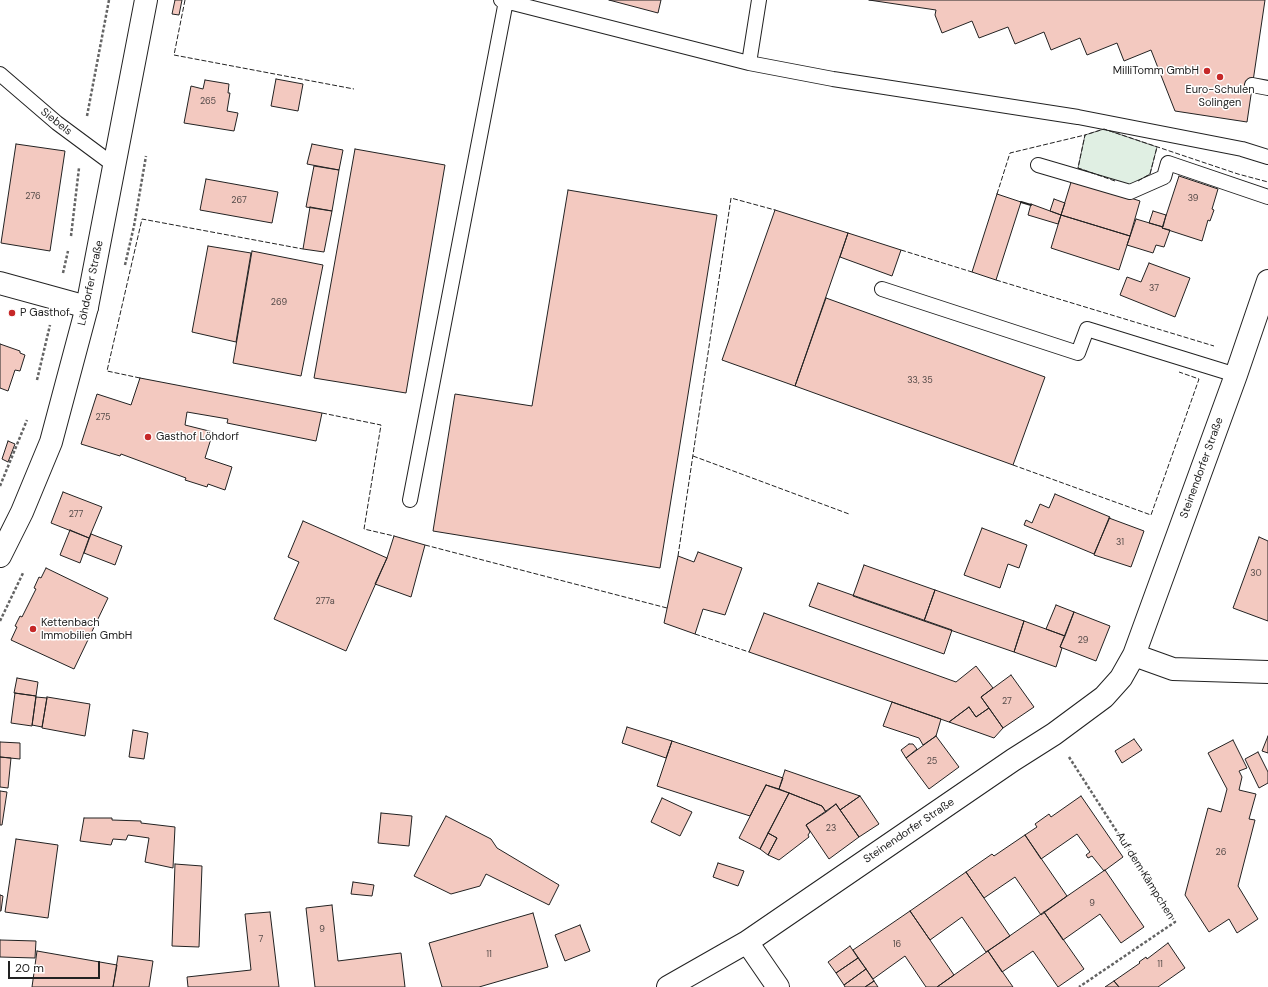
<!DOCTYPE html>
<html>
<head>
<meta charset="utf-8">
<style>
  body { margin:0 }
  #map { position:relative; width:1268px; height:987px; overflow:hidden; background:#fff; font-family:"DM Sans",sans-serif }
  canvas { display:block }
  .scale { position:absolute; left:8px; top:961px; width:92px; height:18px; box-sizing:border-box; border:2px solid #222; border-top:0; padding-left:5px; font-size:12px; line-height:14px; white-space:nowrap; color:#222; -webkit-text-stroke:3px #fff; paint-order:stroke }
</style>
</head>
<body>
<div id="map">
<canvas width="1268" height="987"></canvas>
<div class="scale">20 m</div>
</div>
<script>
const g = document.querySelector('canvas').getContext('2d');
g.lineJoin = 'round';
function fillPath(path, color) {
  g.fillStyle = color;
  g.fill(path, 'evenodd');
}
function toPath(rows) {
  const path = new Path2D();
  for (const r of rows) {
    path.moveTo(r[0], r[1]);
    for (let i = 2; i < r.length; i += 2) path.lineTo(r[i], r[i + 1]);
  }
  return path;
}
function strokePath(path, color, width, dash) {
  g.strokeStyle = color;
  g.lineWidth = width;
  g.lineCap = dash ? 'butt' : 'round';
  g.setLineDash(dash || []);
  g.stroke(path);
}
function drawText(font, color, halo, rows, align = 'center') {
  g.font = font + ' "DM Sans",sans-serif';
  g.lineWidth = 3;
  g.setLineDash([]);
  g.textBaseline = 'middle';
  g.strokeStyle = halo;
  g.fillStyle = color;
  for (const [text, x, y, turn = 0] of rows) {
    g.save();
    g.translate(x, y);
    g.rotate((+turn || 0) * Math.PI / 180);
    g.textAlign = isNaN(turn) ? turn : align;
    if (halo) g.strokeText(text, 0, 0);
    g.fillText(text, 0, 0);
    g.restore();
  }
}
const green = toPath([
  [1104,129,1157,147,1150,174,1130,186,1078,168,1085,135,1104,129]
]);
const building = toPath([
  [175,0,182,0,179,15,172,14,175,0],
  [609,0,661,0,658,13,609,0],
  [869,0,1265,0,1247,122,1175,111,1151,50,1124,61,1117,43,1087,55,1080,38,1051,50,1044,32,1015,44,1008,27,979,38,972,21,942,33,935,15,936,10,869,0],
  [276,79,303,84,298,111,271,106,276,79],
  [205,80,229,84,228,93,230,93,227,111,238,113,234,131,184,123,191,86,203,89,205,80],
  [16,144,65,151,50,251,1,243,16,144],
  [312,144,343,150,339,170,307,164,312,144],
  [355,149,445,165,406,393,314,378,355,149],
  [314,166,339,170,332,211,306,207,314,166],
  [1179,176,1218,189,1212,209,1214,210,1210,221,1208,220,1202,241,1162,228,1179,176],
  [206,179,278,192,272,223,200,210,206,179],
  [1072,179,1140,201,1130,236,1061,215,1072,179],
  [568,190,717,215,660,568,433,531,455,394,532,406,568,190],
  [997,194,1021,202,996,280,972,272,997,194],
  [1054,199,1065,203,1061,215,1050,211,1054,199],
  [1031,204,1061,215,1058,224,1028,215,1031,204],
  [310,207,332,211,324,252,303,249,310,207],
  [775,210,848,233,795,386,722,360,775,210],
  [1153,211,1166,215,1163,227,1149,223,1153,211],
  [1061,215,1130,236,1119,270,1051,248,1061,215],
  [1136,219,1163,227,1162,228,1170,230,1164,247,1156,245,1153,253,1127,245,1136,219],
  [848,233,901,250,892,276,840,257,848,233],
  [208,246,251,253,236,342,192,332,208,246],
  [252,251,323,265,301,376,233,363,252,251],
  [1149,263,1190,278,1175,317,1120,295,1127,277,1141,282,1149,263],
  [826,298,1045,377,1013,465,795,386,826,298],
  [0,344,20,351,20,353,25,355,20,371,15,370,8,391,0,388,0,344],
  [140,378,322,413,316,441,227,423,228,419,187,412,185,425,213,432,205,458,232,467,225,490,208,484,207,487,185,480,186,478,121,454,120,456,81,444,97,394,131,405,140,378],
  [8,441,15,444,8,462,2,459,8,441],
  [63,492,102,507,89,538,51,523,63,492],
  [1055,494,1110,517,1094,554,1024,525,1026,520,1032,523,1040,504,1049,508,1055,494],
  [1109,518,1144,531,1131,567,1094,555,1109,518],
  [303,521,387,558,346,651,274,619,299,562,288,557,303,521],
  [982,528,1027,545,1019,568,1008,564,1000,588,964,575,982,528],
  [70,530,89,538,80,563,60,555,70,530],
  [91,534,122,546,115,565,84,553,91,534],
  [394,536,425,545,411,597,375,584,387,558,394,536],
  [1259,537,1268,541,1268,621,1233,608,1259,537],
  [698,552,742,568,725,615,703,609,695,634,664,623,678,556,694,562,698,552],
  [864,565,935,590,924,621,853,596,864,565],
  [46,568,108,598,74,669,11,640,17,627,15,626,20,616,22,617,36,589,34,588,39,577,41,578,46,568],
  [818,583,952,630,944,654,809,606,818,583],
  [935,590,1024,621,1014,652,924,621,935,590],
  [1056,605,1074,612,1065,636,1046,629,1056,605],
  [1074,612,1110,626,1096,661,1060,647,1074,612],
  [764,613,956,682,976,666,993,688,981,697,989,708,976,717,969,707,949,722,749,652,764,613],
  [1024,621,1065,636,1060,647,1062,648,1056,667,1014,652,1024,621],
  [1011,675,1034,707,1003,728,981,697,1011,675],
  [17,678,38,682,36,696,14,693,17,678],
  [15,693,36,696,32,726,11,723,15,693],
  [36,697,47,698,42,727,32,725,36,697],
  [47,697,90,704,85,736,42,728,47,697],
  [892,702,941,719,936,736,923,745,919,738,883,726,892,702],
  [969,707,976,717,989,708,1003,728,994,738,949,722,969,707],
  [627,727,672,741,666,758,622,743,627,727],
  [133,730,148,733,144,759,129,757,133,730],
  [936,736,959,767,929,789,906,758,936,736],
  [1268,736,1268,753,1262,751,1268,736],
  [1134,739,1142,750,1122,763,1115,751,1134,739],
  [1233,740,1247,768,1239,771,1242,777,1239,790,1256,794,1249,819,1255,820,1238,886,1258,919,1237,933,1229,919,1209,932,1185,895,1208,808,1221,812,1227,789,1208,753,1233,740],
  [672,741,783,778,779,789,766,785,750,816,657,786,672,741],
  [0,742,20,743,20,759,0,757,0,742],
  [909,744,913,744,917,749,906,758,901,750,909,744],
  [1258,752,1268,772,1268,783,1259,788,1245,759,1258,752],
  [0,757,11,758,8,788,0,787,0,757],
  [785,770,860,796,840,810,836,804,826,812,822,806,779,789,785,770],
  [766,785,789,793,760,849,739,838,766,785],
  [0,791,7,792,2,825,0,825,0,791],
  [789,793,822,806,826,812,806,825,810,832,808,835,809,837,779,860,768,855,777,838,768,833,789,793],
  [860,796,879,824,859,837,840,810,860,796],
  [1081,796,1123,857,1104,871,1092,856,1088,858,1086,855,1090,852,1077,834,1041,859,1025,835,1037,827,1035,824,1049,814,1051,817,1081,796],
  [662,798,692,812,680,836,651,822,662,798],
  [836,804,859,837,829,859,806,825,836,804],
  [381,813,412,816,409,846,378,843,381,813],
  [446,816,491,839,497,848,559,885,549,905,486,874,480,886,451,894,414,876,446,816],
  [84,818,112,818,112,820,141,821,141,823,175,827,173,868,145,862,149,838,128,835,126,840,113,839,111,845,80,841,84,818],
  [768,833,777,838,768,855,760,849,768,833],
  [1025,835,1067,896,1041,915,1015,877,984,898,966,872,992,854,994,856,1025,835],
  [16,839,58,845,48,918,5,912,16,839],
  [718,863,744,871,738,886,713,877,718,863],
  [175,864,202,866,199,947,172,946,175,864],
  [1105,870,1144,927,1121,943,1100,914,1063,940,1044,912,1105,870],
  [966,872,1010,936,986,952,962,917,930,940,910,911,966,872],
  [353,882,374,885,372,896,351,894,353,882],
  [0,895,3,896,1,911,0,911,0,895],
  [332,905,338,961,401,953,405,987,315,987,306,908,332,905],
  [910,911,954,975,937,987,926,987,905,956,873,979,853,950,910,911],
  [270,912,279,987,188,987,187,977,251,970,245,914,270,912],
  [1044,912,1084,969,1058,987,1033,951,1002,972,988,951,1044,912],
  [533,913,548,967,479,987,442,987,429,943,533,913],
  [580,925,590,951,565,961,555,935,580,925],
  [0,940,36,941,35,958,0,957,0,940],
  [1168,943,1185,968,1158,987,1119,987,1114,981,1140,963,1139,962,1146,957,1147,959,1168,943],
  [850,946,858,958,836,973,828,962,850,946],
  [37,951,117,965,113,987,32,987,37,951],
  [988,951,1013,987,937,987,988,951],
  [118,956,153,961,149,987,113,987,118,956],
  [858,958,866,969,844,985,836,973,858,958],
  [866,969,874,981,865,987,845,987,844,985,866,969],
  [874,981,878,987,865,987,874,981],
  [1114,981,1119,987,1105,987,1114,981]
]);
const path = toPath([
  [87,116,109,0],
  [71,236,79,168],
  [125,265,134,226,146,156],
  [63,273,68,251],
  [37,380,50,325],
  [0,486,27,420],
  [0,621,23,573],
  [1069,757,1175,922,1079,987]
]);
const service = toPath([
  [501,0,749,63],
  [759,0,749,63,833,79,1078,117,1242,149,1268,157],
  [0,74,57,123,115,166],
  [1252,85,1268,88],
  [1038,165,1130,192,1164,177,1168,163,1268,197],
  [882,289,1078,353,1087,329,1236,375],
  [410,500,506,1]
]);
const minor = toPath([
  [0,283,87,307],
  [1134,655,1173,669,1268,672],
  [747,942,778,987],
  [668,987,747,942,1013,760,1054,734,1104,697,1121,678,1134,655,1236,375,1268,281]
]);
const secondary = toPath([
  [0,556,22,512,51,442,87,307,146,0]
]);
const fence = toPath([
  [185,0,174,55,354,89],
  [1115,181,1078,168,1085,135,1104,129,1238,174,1268,182],
  [1138,181,1150,174,1157,147],
  [997,194,1010,153,1085,135],
  [901,250,972,272],
  [996,280,1214,346],
  [140,378,107,371,142,219,303,249],
  [322,413,381,425,364,529,394,536],
  [693,456,849,514],
  [1013,465,1151,515,1199,379,1179,372],
  [425,545,667,608],
  [678,556,731,198,775,210],
  [695,634,749,652]
]);
const wall = toPath([
  [1021,202,1031,205]
]);
const markers = [
  [1207,71,4,"#c62828"],
  [1220,77,4,"#c62828"],
  [12,313,4,"#c62828"],
  [148,437,4,"#c62828"],
  [33,629,4,"#c62828"]
];
const numberNames = [
  ["265",208,102],
  ["276",33,197],
  ["39",1193,199],
  ["267",239,201],
  ["37",1154,289],
  ["269",279,303],
  ["33, 35",920,381],
  ["275",103,418],
  ["277",76,515],
  ["31",1120,543],
  ["30",1256,574],
  ["277a",325,602],
  ["29",1083,641],
  ["27",1007,702],
  ["25",932,762],
  ["23",831,829],
  ["26",1221,853],
  ["9",1092,904],
  ["9",322,930],
  ["7",261,940],
  ["16",897,945],
  ["11",489,955],
  ["11",1160,965]
];
const poiNames = [
  ["MilliTomm GmbH",1199,71,"right"],
  ["Euro-Schulen",1220,90,"center"],
  ["Solingen",1220,103,"center"],
  ["P Gasthof",20,313],
  ["Gasthof Löhdorf",156,437],
  ["Kettenbach",41,623],
  ["Immobilien GmbH",41,636]
];
const streetNames = [
  ["Siebels",56,122,38],
  ["Löhdorfer Straße",91,283,-78],
  ["Steinendorfer Straße",1202,468,-70],
  ["Steinendorfer Straße",909,831,-34],
  ["Auf dem Kämpchen",1145,876,58]
];
fillPath(green, '#e0efe3');
strokePath(green, '#6f6f6f', 1);
fillPath(building, '#f3c9c0');
strokePath(building, '#222', 1);
strokePath(service, '#222', 16);
strokePath(minor, '#222', 24);
strokePath(secondary, '#222', 24);
strokePath(path, '#646464', 2.5, [3, 2]);
strokePath(service, '#fff', 14);
strokePath(minor, '#fff', 22);
strokePath(secondary, '#fff', 22);
strokePath(fence, '#222', 1, [5, 2]);
strokePath(wall, '#222', 2);
for (const [x, y, r, color] of markers) {
  const dot = new Path2D();
  dot.arc(x, y, r, 0, 2 * Math.PI);
  g.fillStyle = color;
  g.fill(dot);
  strokePath(dot, '#fff', 1.5);
}
drawText('9px', '#564c4a', null, numberNames);
drawText('11px', '#222', '#fff', poiNames, 'left');
drawText('11px', '#222', '#fff', streetNames);
</script>
</body>
</html>
